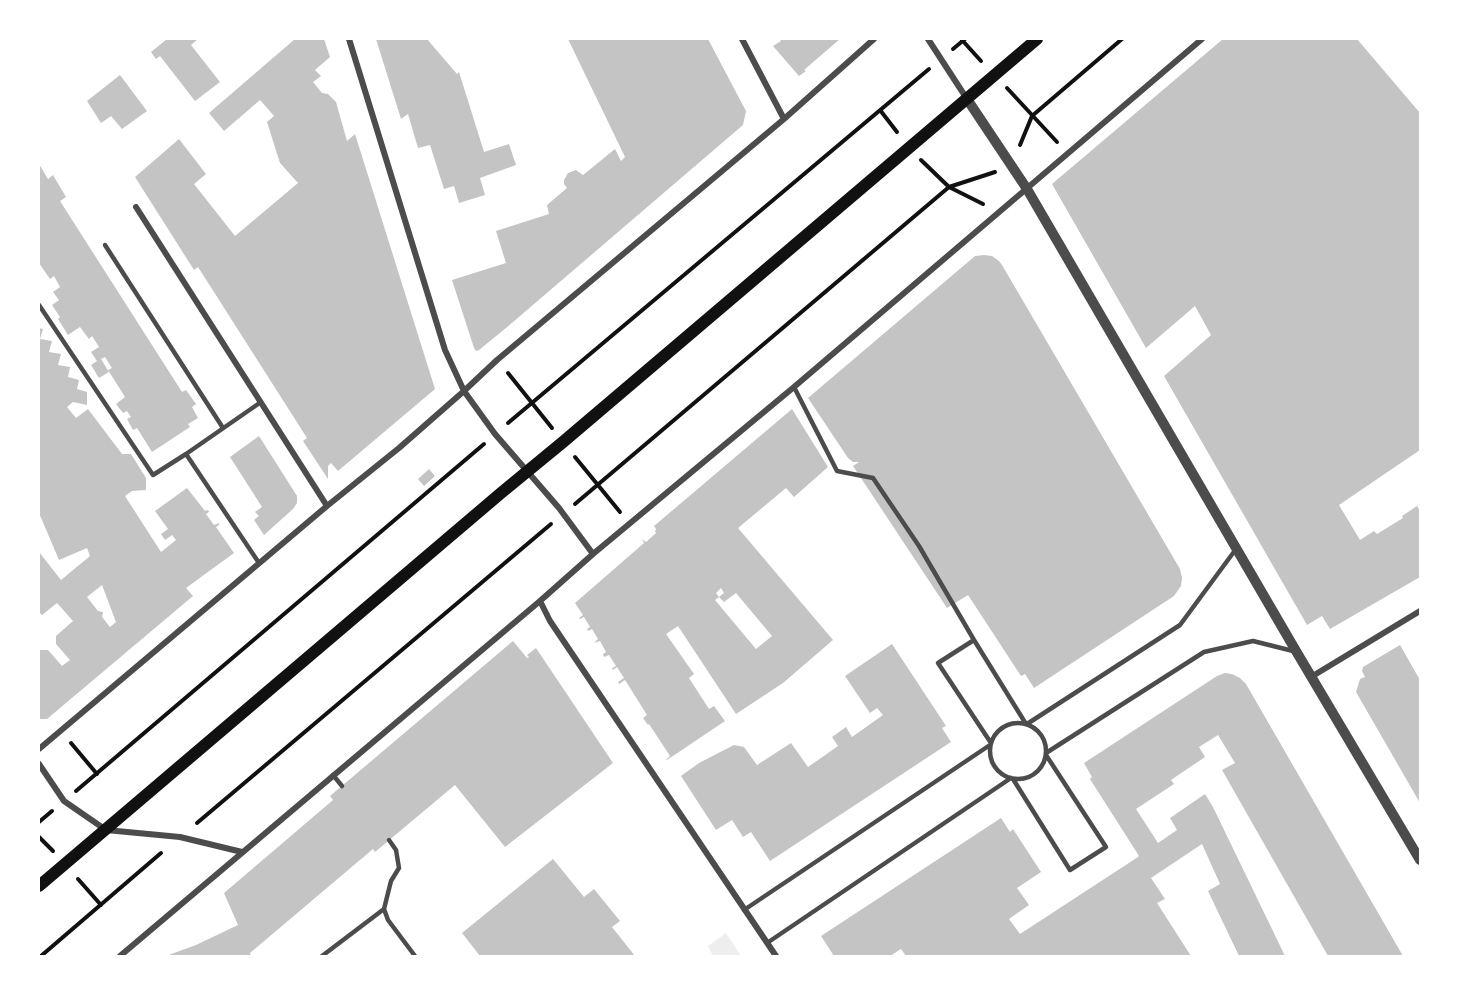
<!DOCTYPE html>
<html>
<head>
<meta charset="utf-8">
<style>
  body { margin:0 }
  #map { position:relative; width:1459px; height:995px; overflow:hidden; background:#fff; font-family:Overpass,sans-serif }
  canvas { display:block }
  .frame { position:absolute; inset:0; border:40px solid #fff; pointer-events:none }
</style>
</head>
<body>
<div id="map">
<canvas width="1459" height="995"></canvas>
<div class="frame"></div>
</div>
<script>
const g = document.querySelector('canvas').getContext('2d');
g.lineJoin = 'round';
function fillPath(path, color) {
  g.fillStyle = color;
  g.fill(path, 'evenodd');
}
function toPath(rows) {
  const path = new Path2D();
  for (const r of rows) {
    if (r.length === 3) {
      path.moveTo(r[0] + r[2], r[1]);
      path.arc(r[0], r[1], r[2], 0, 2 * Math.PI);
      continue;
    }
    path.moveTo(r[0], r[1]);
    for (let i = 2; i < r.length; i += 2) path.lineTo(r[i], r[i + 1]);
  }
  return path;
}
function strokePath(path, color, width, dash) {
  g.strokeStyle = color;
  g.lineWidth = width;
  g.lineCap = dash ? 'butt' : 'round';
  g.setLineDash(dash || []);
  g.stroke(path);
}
const green = toPath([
  [726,933,741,956,713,956,708,946]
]);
const building = toPath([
  [167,39,198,39,191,45,220,82,195,101,160,56,156,59,151,52],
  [295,39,324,39,330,57,315,70,321,76,313,82,322,93,328,94,336,102,347,141,355,134,435,389,338,471,331,463,328,466,328,479,303,441,307,438,198,267,194,270,135,177,179,139,206,174,194,184,235,236,298,183,280,163,267,122,274,116,260,100,224,131,209,113],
  [376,39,427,39,457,74,459,72,484,152,509,144,516,165,480,178,485,195,459,203,454,186,444,189,430,145,418,148,408,114,401,119],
  [568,39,708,39,746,111,743,125,506,328,479,350,476,351,474,348,452,280,506,263,496,231,549,214,547,205,567,188,564,184,564,180,568,173,576,170,583,175,615,149,621,161,625,157],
  [780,39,840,39,804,70,806,71,799,76,773,46,781,41],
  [1223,39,1357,39,1420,113,1420,450,1339,505,1360,540,1374,531,1377,534,1403,518,1402,516,1417,506,1420,511,1420,577,1330,629,1322,616,1307,625,1164,376,1211,335,1195,306,1146,348,1052,184],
  [120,75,147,111,122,129,111,116,101,123,87,101],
  [39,164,48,179,53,175,66,197,60,201,182,392,186,390,196,404,192,407,198,418,188,424,190,427,152,452,137,428,133,430,127,419,131,417,127,411,123,413,116,404,125,397,108,370,112,368,105,357,101,359,109,372,99,378,91,365,97,361,91,352,99,347,92,336,89,339,80,327,68,335,58,319,60,317,52,305,59,300,53,292,60,287,54,276,50,279,39,263],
  [984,255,992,256,999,261,1002,265,1180,569,1182,578,1181,586,1174,596,1034,688,1025,674,1021,676,968,595,947,608,853,466,859,462,853,462,848,458,808,398,975,256],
  [39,328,43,329,40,339,52,341,49,352,61,354,58,365,70,367,68,377,79,380,77,389,87,392,87,405,73,402,67,407,76,418,88,409,122,454,131,454,146,478,146,490,132,491,125,496,161,552,176,540,172,535,165,540,161,534,168,529,155,511,187,488,205,511,207,510,209,511,209,512,206,514,214,525,219,523,219,525,216,527,234,553,186,588,193,596,47,719,39,719,39,650,48,650,62,666,70,660,56,644,56,636,73,621,57,603,42,615,39,612,39,552,61,580,90,556,87,548,59,560,39,513],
  [102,585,116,622,110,627,102,617,103,612,98,611,87,597],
  [792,409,828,467,794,497,786,488,738,528,833,640,783,683,736,714,678,626,666,634,694,674,689,678,709,709,714,706,725,721,667,760,666,760,670,756,649,724,648,725,643,718,647,715,625,680,619,684,618,682,624,678,617,667,613,670,612,668,616,666,609,655,604,657,603,654,606,652,600,641,594,643,598,639,592,629,588,631,587,629,590,627,584,617,580,619,579,618,583,615,575,603,644,543,642,539,646,542,656,533,655,531,656,529,654,526],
  [721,588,724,593,719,597,724,602,736,593,772,636,756,649,715,600,719,597,716,593],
  [259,436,297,496,297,503,293,509,264,535,254,520,259,516,255,512,262,507,230,457],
  [429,469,435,476,424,486,418,479],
  [513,641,527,658,529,657,527,655,536,648,613,763,505,847,455,785,375,852,373,849,250,953,251,956,166,956,196,945,238,925,224,893,333,800,330,796],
  [892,644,946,726,942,728,951,742,770,861,751,832,743,837,732,820,716,830,681,776,699,763,734,745,744,747,757,765,791,743,808,767,838,746,832,737,846,727,852,737,883,715,877,708,870,713,845,676],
  [1400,645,1420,680,1420,803,1356,692,1360,679,1365,677,1362,671,1363,667],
  [1225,673,1232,674,1240,678,1246,684,1403,956,1328,956,1222,770,1235,763,1218,735,1199,747,1205,757,1171,780,1174,784,1136,809,1158,843,1177,830,1170,818,1205,794,1213,807,1285,956,1239,956,1208,891,1220,884,1202,844,1151,878,1165,899,1157,903,1191,956,906,956,901,949,890,956,834,956,821,936,1001,818,1010,832,1013,829,1041,872,1017,888,1029,905,1009,919,1020,934,1138,857,1139,856,1090,779,1092,777,1084,763,1217,676],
  [553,859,584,897,594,889,620,921,612,927,635,956,480,956,462,933]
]);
const path = toPath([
  [962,40,981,61],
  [953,49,965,39],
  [1007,88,1057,142],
  [880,110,897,132],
  [1020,145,1032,116,1122,39],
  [921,160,949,187,983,204],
  [508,373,552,428],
  [508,423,929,69],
  [575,457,620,512],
  [575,504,949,187,995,172],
  [71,743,97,774],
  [76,791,484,444],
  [39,822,52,811],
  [197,823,551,524],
  [39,837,53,851],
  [78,879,101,905],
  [41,956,161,853]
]);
const service = toPath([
  [105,245,223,428],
  [39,305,153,475,186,454],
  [794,387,837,471,873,478,919,546,974,640,1026,724],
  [259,563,186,454,261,402],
  [974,640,938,663,991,743],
  [1018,751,28],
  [1027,724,1180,625,1236,549],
  [1046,753,1204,652,1253,641,1293,651],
  [333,775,342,786],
  [1013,779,1070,870,1106,847,1046,755],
  [389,840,396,850,399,868,391,881,384,909,388,920,415,956],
  [744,910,990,745],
  [767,943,1011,778],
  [322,956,384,909]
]);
const minor = toPath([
  [349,39,445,350,464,391,495,434,559,508,593,554],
  [742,39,784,119],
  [928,39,967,99],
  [136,207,327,506],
  [540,601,550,621,776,956],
  [1311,677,1420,611],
  [39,749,327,506,399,448,464,391,497,360,784,119,874,39],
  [39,764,64,801,106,830,180,837,242,852],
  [120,956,540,601,593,554,794,387,1202,39]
]);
const tertiary = toPath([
  [967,99,1027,189,1296,651,1420,860]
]);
const secondary = toPath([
  [39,886,501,493,563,442,1037,39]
]);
fillPath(green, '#eee');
fillPath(building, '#c4c4c4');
strokePath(path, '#111', 4);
strokePath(service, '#4c4c4c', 4.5);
strokePath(minor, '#4c4c4c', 6);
strokePath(tertiary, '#4c4c4c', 10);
strokePath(secondary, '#111', 12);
</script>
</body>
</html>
